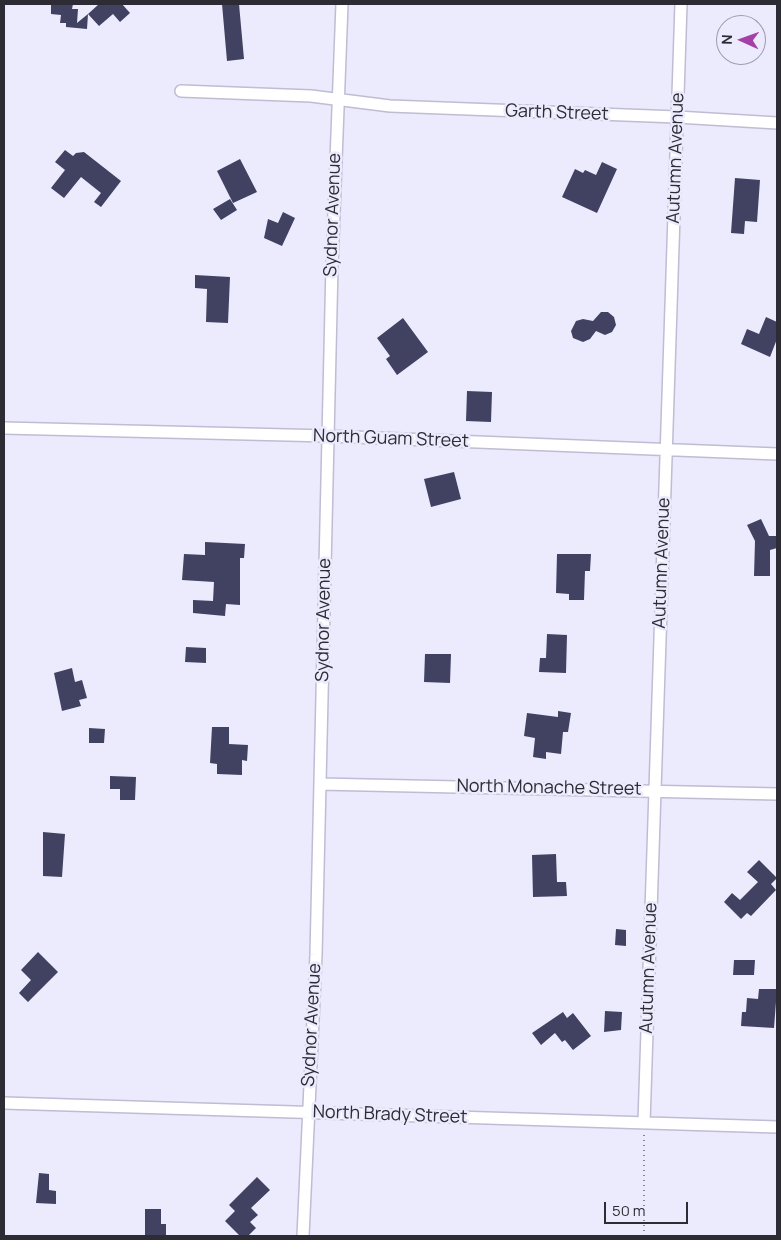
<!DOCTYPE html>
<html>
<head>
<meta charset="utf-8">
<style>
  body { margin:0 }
  #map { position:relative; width:781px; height:1240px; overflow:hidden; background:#eceafd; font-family:Manrope,sans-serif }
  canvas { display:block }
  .frame { position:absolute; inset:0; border:5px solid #2d2b34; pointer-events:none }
  .north { position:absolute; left:716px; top:15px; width:50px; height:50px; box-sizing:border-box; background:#eceafd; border:1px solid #a09ead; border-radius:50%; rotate:272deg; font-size:14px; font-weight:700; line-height:20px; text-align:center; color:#2d2b34 }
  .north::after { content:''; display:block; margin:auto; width:18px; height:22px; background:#a440a6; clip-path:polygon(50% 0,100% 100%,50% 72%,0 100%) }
  .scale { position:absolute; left:604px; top:1202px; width:84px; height:22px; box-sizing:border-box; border:2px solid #2d2b34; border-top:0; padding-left:6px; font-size:15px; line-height:18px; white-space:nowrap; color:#2d2b34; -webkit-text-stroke:4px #eceafd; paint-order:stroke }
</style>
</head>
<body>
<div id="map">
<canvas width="781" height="1240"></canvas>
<div class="frame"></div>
<div class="north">N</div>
<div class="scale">50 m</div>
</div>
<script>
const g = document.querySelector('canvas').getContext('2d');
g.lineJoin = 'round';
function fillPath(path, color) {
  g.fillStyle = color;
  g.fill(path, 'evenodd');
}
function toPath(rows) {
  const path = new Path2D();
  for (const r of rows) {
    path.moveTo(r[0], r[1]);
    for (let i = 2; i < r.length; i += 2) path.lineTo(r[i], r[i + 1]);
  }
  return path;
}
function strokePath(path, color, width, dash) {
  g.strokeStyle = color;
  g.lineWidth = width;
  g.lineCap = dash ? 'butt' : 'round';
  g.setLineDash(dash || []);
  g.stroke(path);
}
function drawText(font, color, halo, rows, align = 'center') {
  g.font = font + ' Manrope,sans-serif';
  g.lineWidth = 5;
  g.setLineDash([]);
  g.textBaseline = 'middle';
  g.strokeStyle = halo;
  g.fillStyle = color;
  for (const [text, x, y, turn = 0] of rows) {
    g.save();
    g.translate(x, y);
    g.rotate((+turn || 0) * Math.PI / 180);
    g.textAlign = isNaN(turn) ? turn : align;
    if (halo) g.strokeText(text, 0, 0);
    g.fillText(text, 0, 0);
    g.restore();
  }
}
const building = toPath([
  [51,4,73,4,72,9,78,9,77,23,88,14,87,29,66,27,66,23,60,23,61,15,51,14],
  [99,4,122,4,130,13,120,22,113,14,99,26,88,14],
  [222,4,239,4,244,59,227,61],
  [65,150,73,156,76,153,84,152,121,181,101,207,94,202,101,193,81,177,64,198,51,188,65,170,55,162],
  [240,159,257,192,233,203,217,171],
  [602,162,617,169,597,213,562,197,575,169,583,173,585,170,596,175],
  [735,178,760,180,757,222,745,221,744,234,731,233],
  [230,199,237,210,221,220,213,209],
  [283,212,295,218,282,246,264,238,268,219,278,223],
  [195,275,230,277,228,323,206,322,207,289,195,288],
  [601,312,608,312,614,317,616,325,612,332,605,335,596,331,590,339,583,342,573,338,571,331,576,321,583,319,593,321],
  [766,317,777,322,777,339,770,357,741,344,747,329,759,334],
  [403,318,428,352,397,375,386,359,390,356,377,338],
  [467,391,492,392,491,422,466,421],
  [454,472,461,499,431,507,424,479],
  [761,519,769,536,777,536,777,548,770,550,770,576,754,576,755,541,747,525],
  [205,542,245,544,244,558,240,558,240,605,226,604,225,616,193,613,193,600,213,601,214,582,182,580,184,554,205,555],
  [557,554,591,554,590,571,585,571,584,600,569,600,569,594,556,593],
  [547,634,567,635,566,673,539,672,540,658,546,658],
  [186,647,206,648,206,663,185,662],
  [425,654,451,654,450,683,424,682],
  [72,668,75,682,82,680,87,698,79,700,81,706,62,711,54,673],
  [558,711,571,713,568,732,563,732,561,754,546,752,546,759,533,757,535,738,524,736,527,713,558,717],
  [212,727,229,727,229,744,248,745,247,761,242,760,242,775,217,774,217,764,210,763],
  [89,728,105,729,104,743,89,743],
  [110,776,136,777,135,800,120,800,120,789,110,789],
  [43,832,65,834,62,877,43,876],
  [556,854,557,882,566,882,567,896,533,897,532,855],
  [759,860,777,878,771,884,776,890,751,916,747,913,741,919,724,902,732,893,740,900,758,882,747,872],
  [616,929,626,930,626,946,615,945],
  [38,952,58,972,28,1002,19,993,31,980,21,970],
  [734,960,755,960,754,975,733,975],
  [759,989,777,989,774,1028,741,1026,742,1012,746,1012,747,998,758,999],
  [605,1011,622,1012,621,1030,604,1032],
  [563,1012,567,1018,573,1013,591,1036,573,1050,565,1040,562,1042,555,1033,541,1045,532,1033],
  [39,1173,49,1174,49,1190,56,1191,56,1204,36,1203],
  [257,1177,270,1190,251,1208,258,1215,250,1222,256,1228,248,1236,240,1236,225,1221,235,1211,229,1205],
  [145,1209,161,1209,161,1224,166,1224,166,1236,145,1236]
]);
const path = toPath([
  [644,1236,644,1134]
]);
const street = toPath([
  [181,91,311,96,390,106,677,117,777,123],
  [4,428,328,436,777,454],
  [320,784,777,794],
  [4,1103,777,1127],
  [644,1122,681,4],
  [303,1236,316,955,332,265,342,4]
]);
const streetNames = [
  ["Garth Street",557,113,2],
  ["Autumn Avenue",676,158,-88],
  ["Sydnor Avenue",333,215,-88],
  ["North Guam Street",391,439,2],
  ["Autumn Avenue",662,563,-88],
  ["Sydnor Avenue",324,620,-89],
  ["North Monache Street",549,788,1],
  ["Autumn Avenue",649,968,-88],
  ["Sydnor Avenue",312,1025,-87],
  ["North Brady Street",390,1115,2]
];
fillPath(building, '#414261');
strokePath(street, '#c0bcd3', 14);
strokePath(path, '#858391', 2, [1, 4]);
strokePath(street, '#fff', 11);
drawText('18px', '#2d2b34', '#eceafd', streetNames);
</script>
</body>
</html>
